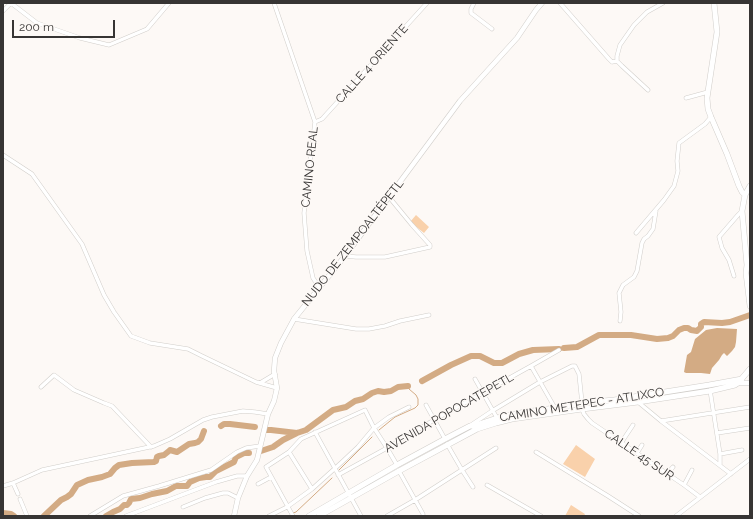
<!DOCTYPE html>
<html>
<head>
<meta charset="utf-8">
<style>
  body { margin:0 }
  #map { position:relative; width:753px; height:519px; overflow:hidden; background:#fdf9f6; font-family:Raleway,sans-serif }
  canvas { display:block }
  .frame { position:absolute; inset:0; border:4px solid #373534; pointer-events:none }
  .scale { position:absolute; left:12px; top:20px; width:103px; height:18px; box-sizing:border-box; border:2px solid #373534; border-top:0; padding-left:5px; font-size:12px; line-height:14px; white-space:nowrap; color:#373534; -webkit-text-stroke:3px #fdf9f6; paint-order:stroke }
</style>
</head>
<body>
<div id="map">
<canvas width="753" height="519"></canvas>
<div class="frame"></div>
<div class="scale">200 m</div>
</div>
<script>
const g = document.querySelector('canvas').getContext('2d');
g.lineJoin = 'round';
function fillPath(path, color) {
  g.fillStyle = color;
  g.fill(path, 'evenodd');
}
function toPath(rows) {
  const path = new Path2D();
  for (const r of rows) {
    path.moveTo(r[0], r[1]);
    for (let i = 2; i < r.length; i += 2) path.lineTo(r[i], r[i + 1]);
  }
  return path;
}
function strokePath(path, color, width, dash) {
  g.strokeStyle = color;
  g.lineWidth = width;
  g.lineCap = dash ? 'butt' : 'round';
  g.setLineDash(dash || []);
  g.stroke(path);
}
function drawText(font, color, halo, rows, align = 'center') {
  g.font = font + ' Raleway,sans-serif';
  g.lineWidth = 3;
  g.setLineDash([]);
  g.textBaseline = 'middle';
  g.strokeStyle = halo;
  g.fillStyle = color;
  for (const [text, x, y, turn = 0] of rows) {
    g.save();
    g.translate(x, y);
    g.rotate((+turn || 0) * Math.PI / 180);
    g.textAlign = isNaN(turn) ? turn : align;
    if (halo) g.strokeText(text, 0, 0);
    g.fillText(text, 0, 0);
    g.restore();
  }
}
const green = toPath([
  [416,215,429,227,424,233,410,222],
  [576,445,595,459,585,477,563,464],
  [571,505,585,514,584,516,565,516]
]);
const water = toPath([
  [717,328,737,329,736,342,735,347,732,351,727,356,724,353,722,355,719,360,712,368,710,374,701,373,686,373,684,372,687,355,691,352,695,339,706,330]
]);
const stream = toPath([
  [379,430,395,417,415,408,418,405,418,399,416,395,409,389,408,386],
  [339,470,372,437],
  [293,513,296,512,332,478]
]);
const river = toPath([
  [564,348,577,347,599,335,631,335,657,339,668,338,673,336,679,330,684,328,688,328,691,330,697,331,701,327,701,324,704,322,722,323,730,322,750,315],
  [422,381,451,365,471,356,480,356,494,363,502,363,519,354,533,350,559,349],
  [221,426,224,424,230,424,255,427],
  [266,430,271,430,297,433,306,430,333,410,346,407,355,401,363,399,372,393,378,391,384,392,391,391,398,387,408,386],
  [261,451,273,447,283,440,297,433],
  [3,513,11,514,14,516],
  [44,516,61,500,67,497,71,494,77,485,88,480,102,477,110,474,115,468,119,465,132,463,154,462,156,461,157,457,159,456,164,455,169,451,170,450,177,452,189,444,195,443,198,442,201,439,204,431],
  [106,516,113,512,120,509,124,505,127,505,129,503,131,499,140,498,152,494,167,491,176,486,187,486,190,482,199,478,206,477,210,477,216,471,234,462,236,457,244,453,249,453]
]);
const minor = toPath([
  [11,3,37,23,80,38,109,45,147,29,169,3],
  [274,3,315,122,304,213,307,251,313,278,319,287],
  [474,3,471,9,471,13,492,29],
  [560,3,609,59,612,62,617,61],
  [3,11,11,3],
  [648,90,622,66,617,61,617,56,620,45,634,25,647,12,663,3],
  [686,98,708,92],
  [315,122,322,119,427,3],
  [3,155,32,174,82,244,104,295,114,312,131,336,150,343,188,349,202,356,256,382,277,388],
  [636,233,664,200,674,186,678,171,677,161,679,143,705,124,711,117],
  [345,256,356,257,385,257,430,247,430,245,412,225,389,197],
  [734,276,729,260,722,248,719,237,738,215,742,211],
  [294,319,356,329,369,329,385,326,400,321,429,315],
  [620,321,621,312,619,293,623,285,634,277,637,271,642,243,644,239,648,236,653,229,656,211],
  [531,366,555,408],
  [475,379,497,418],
  [260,383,275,374],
  [41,387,54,375,74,390,104,403,112,406,151,447],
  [710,390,720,454,720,465],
  [638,402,661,421,731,474],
  [426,405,445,439],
  [582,409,584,414,588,419,592,423,684,485,700,497],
  [661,421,750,407],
  [471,425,492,411,540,382,572,366,575,366,579,374,582,403],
  [315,432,361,516],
  [717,433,750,428],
  [621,443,633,425],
  [447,444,462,470,473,487],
  [289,452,312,489],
  [536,452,608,496,639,516],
  [637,453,642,445],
  [720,454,742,450],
  [399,471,423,514],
  [667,474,673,467],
  [338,475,387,448,434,420,531,366,559,350],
  [13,483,18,494],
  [258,484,271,477],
  [487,485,541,516],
  [684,485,692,470],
  [3,486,13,483,42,470,154,446,170,439,203,420,212,417,243,411,255,412,268,414],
  [20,499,27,516],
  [183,507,205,498,223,493,228,493,238,498],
  [90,516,123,496,159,486,211,470,237,452,246,448,260,446],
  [126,516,216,482,237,476,247,476],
  [269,516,287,507,312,489,342,462,358,447,374,428,389,417,409,407],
  [293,516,266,467,289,452,301,439,365,410,374,428,387,448,397,465],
  [387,516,415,500,496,448],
  [676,516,750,459]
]);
const tertiary = toPath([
  [736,381,738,383,750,383],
  [234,516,238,498,247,476,257,460,268,414,274,401,277,388,274,371,275,358,281,343,294,319,345,256,460,101,517,38,536,10,542,3]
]);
const secondary = toPath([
  [714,3,717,32,707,98,708,109,711,117,727,154,739,186,742,192,745,195],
  [750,186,745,195,742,211,747,265,746,273,750,306],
  [309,516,397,465,445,439,470,426,473,426,497,418,525,412,555,408,582,403,614,400,709,385,742,379],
  [319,516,399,471,477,429,496,423,512,419,582,409,638,402,710,391,735,385,738,383,750,369]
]);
const streetNames = [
  ["CALLE 4 ORIENTE",372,64,-48],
  ["CAMINO REAL",310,167,-84],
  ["NUDO DE ZEMPOALTÉPETL",353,243,-52],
  ["CAMINO METEPEC - ATLIXCO",582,405,-9],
  ["AVENIDA POPOCATEPETL",449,413,-30],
  ["CALLE 45 SUR",639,455,34]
];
fillPath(green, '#f9d1ab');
fillPath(water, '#d3ab84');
strokePath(stream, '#d3ab84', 1);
strokePath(river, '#d3ab84', 6);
strokePath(minor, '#d1ceca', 4.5);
strokePath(tertiary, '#d1ceca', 5.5);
strokePath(secondary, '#d1ceca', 6);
strokePath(minor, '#fff', 3.5);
strokePath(tertiary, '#fff', 4.5);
strokePath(secondary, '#fff', 5);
drawText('12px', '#373534', '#fdf9f6', streetNames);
</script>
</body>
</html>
